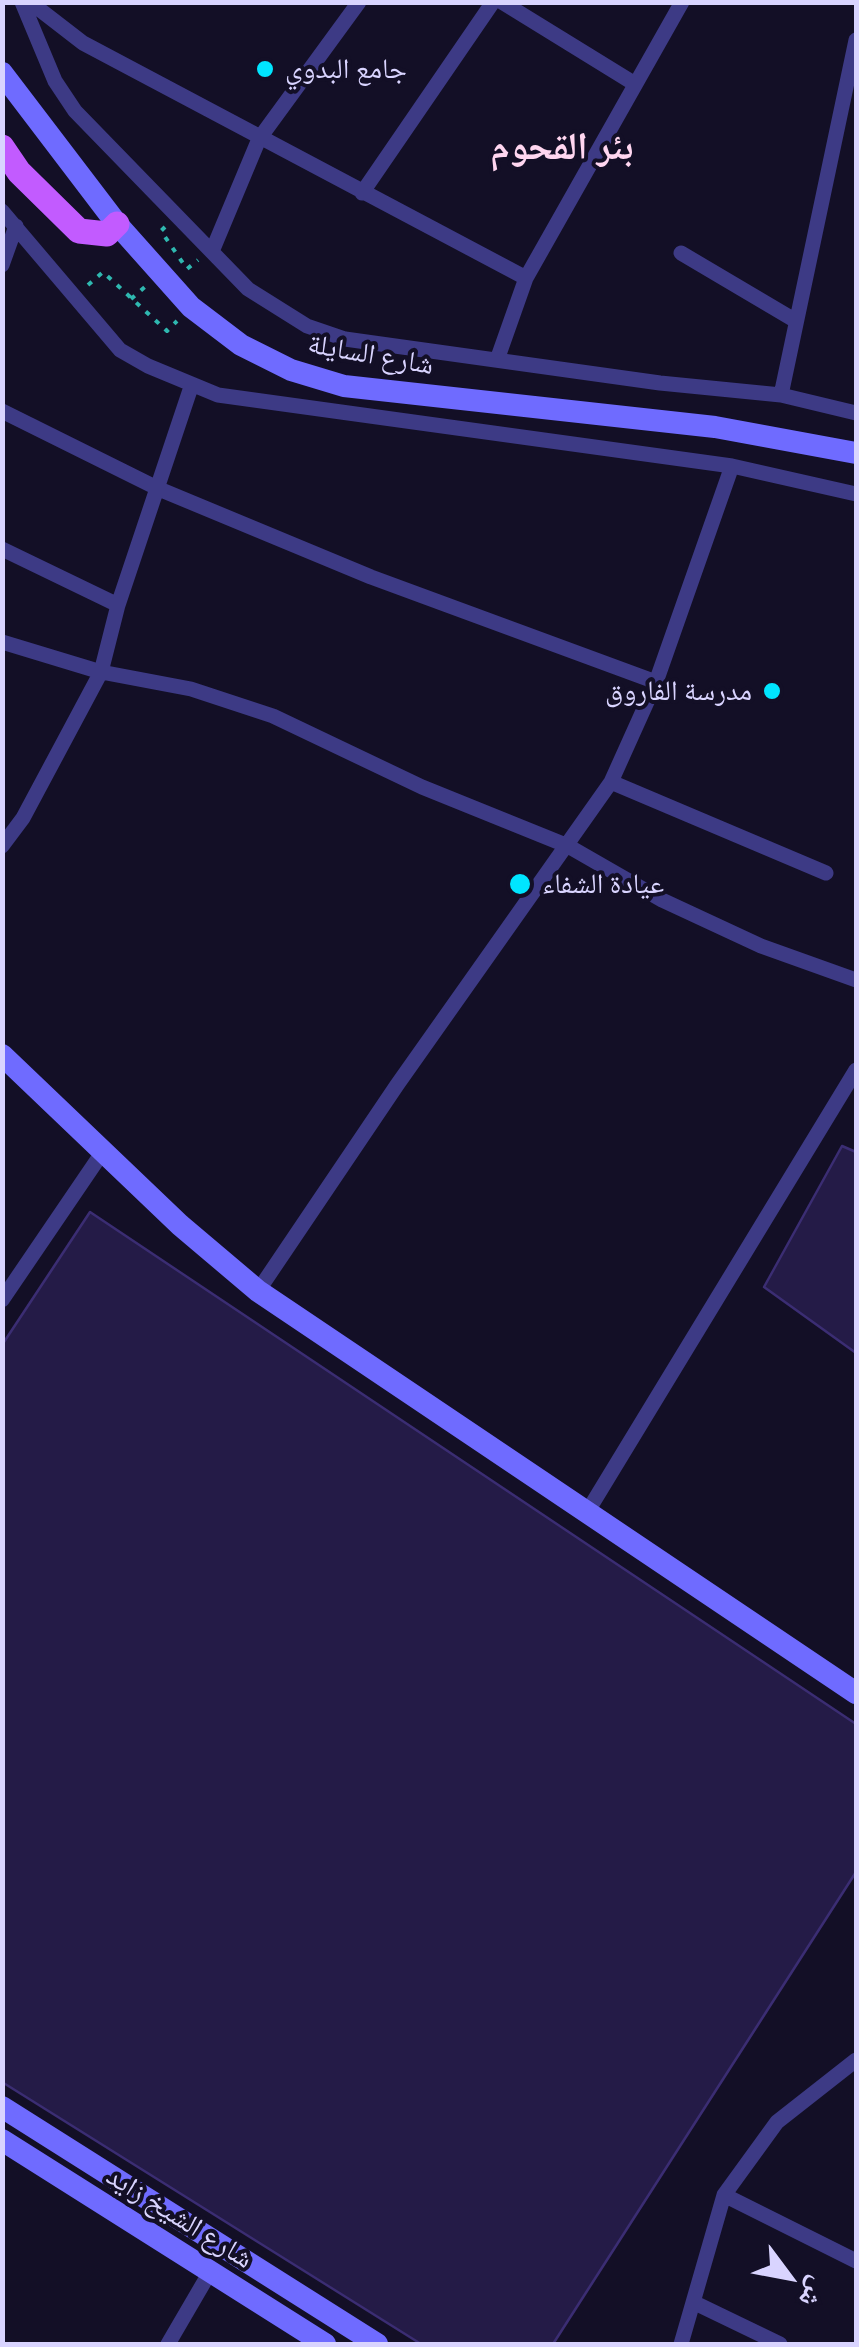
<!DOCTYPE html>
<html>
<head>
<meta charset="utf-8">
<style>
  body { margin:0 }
  #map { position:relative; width:859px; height:2347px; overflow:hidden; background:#130f26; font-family:Ubuntu,"Noto Naskh Arabic",sans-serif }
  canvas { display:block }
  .frame { position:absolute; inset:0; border:5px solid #d9d4ff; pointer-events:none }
  .north { position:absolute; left:739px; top:2227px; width:100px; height:100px; -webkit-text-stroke:8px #130f26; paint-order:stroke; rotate:122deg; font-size:28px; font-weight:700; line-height:40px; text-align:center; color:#d9d4ff }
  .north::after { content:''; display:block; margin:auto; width:35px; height:45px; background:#d9d4ff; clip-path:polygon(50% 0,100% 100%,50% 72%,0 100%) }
</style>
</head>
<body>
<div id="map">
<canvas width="859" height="2347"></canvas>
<div class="frame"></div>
<div class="north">ش</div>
</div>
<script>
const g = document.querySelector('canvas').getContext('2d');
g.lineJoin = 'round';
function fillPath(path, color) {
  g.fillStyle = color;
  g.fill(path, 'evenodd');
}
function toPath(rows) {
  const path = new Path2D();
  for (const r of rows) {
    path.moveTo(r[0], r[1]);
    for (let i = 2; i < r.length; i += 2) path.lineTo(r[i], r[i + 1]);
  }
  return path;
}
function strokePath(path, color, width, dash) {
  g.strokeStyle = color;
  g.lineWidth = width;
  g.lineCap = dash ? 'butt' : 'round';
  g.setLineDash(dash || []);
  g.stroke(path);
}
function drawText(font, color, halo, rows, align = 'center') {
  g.font = font + ' Ubuntu,"Noto Naskh Arabic",sans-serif';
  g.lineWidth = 8;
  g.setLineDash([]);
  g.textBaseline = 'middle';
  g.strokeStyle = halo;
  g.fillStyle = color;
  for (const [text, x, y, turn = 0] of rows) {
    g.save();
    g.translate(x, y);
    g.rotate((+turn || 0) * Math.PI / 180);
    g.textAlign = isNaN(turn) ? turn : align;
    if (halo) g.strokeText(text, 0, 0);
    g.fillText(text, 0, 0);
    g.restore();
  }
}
const building = toPath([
  [842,1146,856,1152,856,1353,764,1287,842,1146],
  [90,1212,856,1724,856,1872,553,2344,421,2344,2,2082,2,1345,90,1212]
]);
const path = toPath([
  [165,227,161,231,187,269,198,260],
  [88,285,103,272,167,331,177,321],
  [131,299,147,285]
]);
const street = toPath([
  [22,2,55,81,75,111,248,289,307,326,345,339,660,383,781,395,856,413],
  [30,2,83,43,526,278],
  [502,2,635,84],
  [362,193,493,2],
  [2,211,120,350,148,366,218,395,732,466,856,494],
  [213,249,259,139,359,2],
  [681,253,796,321],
  [2,265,16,226],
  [497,360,526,278,682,2],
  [781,395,856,40],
  [2,411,159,489,371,577,656,682],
  [2,549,118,605],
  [2,642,101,672,191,689,273,716,422,787,568,846,662,900,761,946,856,980],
  [611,782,826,873],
  [2,846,23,818,101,672,118,605,192,384],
  [258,1291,397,1085,611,782,656,682,732,466],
  [2,1300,102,1153],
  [586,1514,856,1070],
  [724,2195,856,2261],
  [695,2303,780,2344],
  [168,2344,210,2272],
  [681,2344,724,2195,777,2122,856,2060]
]);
const secondary = toPath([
  [2,73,117,224,191,307,241,345,291,370,344,386,715,427,856,453],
  [2,1055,180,1225,258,1291,856,1693],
  [2,2107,377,2344],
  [2,2140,325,2344]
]);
const primary = toPath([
  [2,147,19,172,79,231,107,234,117,224]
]);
const markers = [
  [265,69,10,"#00e5ff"],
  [772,691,10,"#00e5ff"],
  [520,884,12,"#00e5ff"]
];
const poiNames = [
  ["جامع البدوي",285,69],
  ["مدرسة الفاروق",752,691,"right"],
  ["عيادة الشفاء",542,884]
];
const streetNames = [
  ["شارع السايلة",371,354,10],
  ["شارع الشيخ زايد",180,2217,32]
];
const districtNames = [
  ["بئر القحوم",562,146]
];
fillPath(building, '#241b47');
strokePath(building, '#3b2d73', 2.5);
strokePath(path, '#2fb8b0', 4, [5, 8]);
strokePath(street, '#3d3a85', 15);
strokePath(secondary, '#6f6bff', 22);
strokePath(primary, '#c25bff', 25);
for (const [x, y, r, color] of markers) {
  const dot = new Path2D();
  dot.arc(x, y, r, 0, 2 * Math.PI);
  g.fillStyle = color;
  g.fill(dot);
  strokePath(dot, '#130f26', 4);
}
drawText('28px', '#d9d4ff', '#130f26', poiNames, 'left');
drawText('28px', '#d9d4ff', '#130f26', streetNames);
drawText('bold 38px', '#ffd6f0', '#130f26', districtNames);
</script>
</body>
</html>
